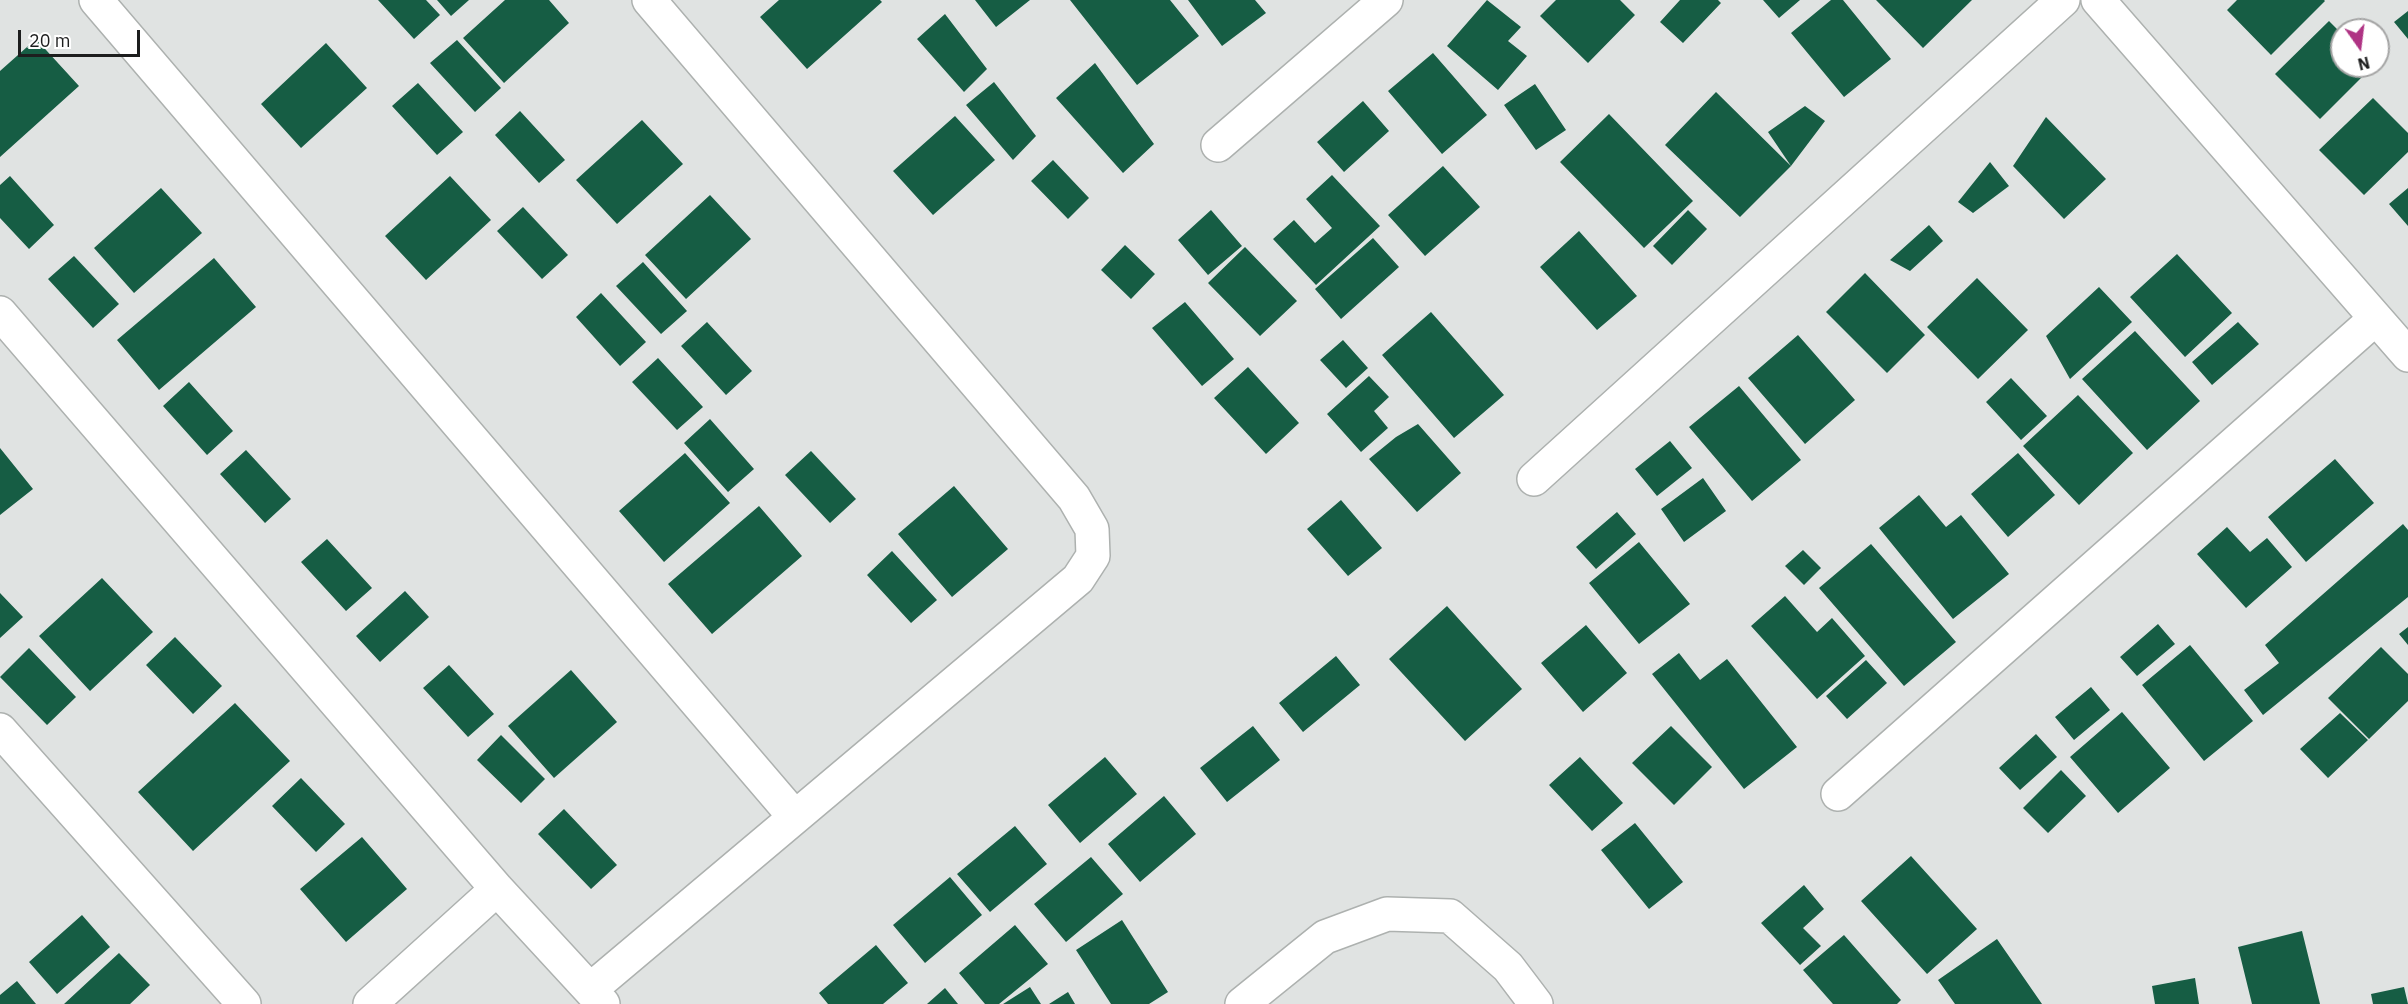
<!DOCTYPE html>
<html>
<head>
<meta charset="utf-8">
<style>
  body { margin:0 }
  #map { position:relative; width:2408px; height:1004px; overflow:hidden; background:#e0e3e2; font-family:"IBM Plex Sans",sans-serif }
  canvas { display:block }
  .north { position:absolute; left:2330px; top:18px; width:60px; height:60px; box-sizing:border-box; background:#fff; border:2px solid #a5a5a5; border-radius:50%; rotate:166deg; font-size:16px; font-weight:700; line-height:24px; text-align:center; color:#1d1e1e }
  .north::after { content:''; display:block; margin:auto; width:21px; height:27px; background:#af3384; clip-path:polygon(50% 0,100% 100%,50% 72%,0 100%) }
  .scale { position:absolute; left:18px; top:30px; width:122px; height:27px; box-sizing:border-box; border:3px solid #1d1e1e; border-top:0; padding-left:8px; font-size:18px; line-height:21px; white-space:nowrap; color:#1d1e1e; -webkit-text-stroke:4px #fff; paint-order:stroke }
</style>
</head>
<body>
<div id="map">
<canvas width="2408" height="1004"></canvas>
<div class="north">N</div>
<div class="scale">20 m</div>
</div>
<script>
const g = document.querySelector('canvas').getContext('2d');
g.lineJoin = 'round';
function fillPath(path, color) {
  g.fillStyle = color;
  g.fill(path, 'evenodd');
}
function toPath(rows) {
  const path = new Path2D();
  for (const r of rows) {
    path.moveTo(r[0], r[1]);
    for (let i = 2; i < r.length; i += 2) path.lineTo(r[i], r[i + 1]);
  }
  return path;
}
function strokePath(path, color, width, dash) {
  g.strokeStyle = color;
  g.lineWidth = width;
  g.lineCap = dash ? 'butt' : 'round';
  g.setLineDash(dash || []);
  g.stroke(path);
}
const building = toPath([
  [378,0,426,0,440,15,414,39],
  [437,0,469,0,451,16],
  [505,0,549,0,569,23,504,83,463,38],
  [779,0,880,0,882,2,807,69,760,17],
  [975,0,1030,0,996,27],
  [1070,0,1170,0,1199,36,1137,85],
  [1188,0,1255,0,1266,13,1222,46],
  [1487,0,1521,27,1508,41,1527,56,1498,90,1447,46],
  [1556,0,1620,0,1635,15,1588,63,1540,16],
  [1680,0,1718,0,1721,3,1683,43,1660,22],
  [1763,0,1800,0,1779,18],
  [1831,0,1843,0,1891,59,1844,97,1791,33],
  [1876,0,1972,0,1923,48],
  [2237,0,2324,0,2325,1,2271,55,2227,10],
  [2408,11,2408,39,2394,22],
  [945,14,987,69,964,92,917,39],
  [2329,21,2342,34,2342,66,2373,66,2320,119,2275,74],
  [36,39,79,86,0,157,0,71],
  [457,40,501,88,475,112,430,63],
  [326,43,367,88,301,148,261,104],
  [1433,53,1487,115,1442,154,1388,91],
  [1095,63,1154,144,1123,173,1056,98],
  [994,82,1036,136,1013,160,966,105],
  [418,83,463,132,437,155,392,106],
  [1535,84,1566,130,1536,150,1504,105],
  [1716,92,1791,166,1740,217,1665,145],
  [2373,98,2408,133,2408,152,2364,195,2319,150],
  [1363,101,1389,131,1344,172,1317,142],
  [1805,106,1825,121,1791,166,1768,132],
  [520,111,565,160,539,183,495,135],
  [1609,114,1693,201,1644,248,1560,162],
  [955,116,995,160,933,215,893,171],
  [2046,117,2106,179,2064,219,2013,166],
  [642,120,683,164,617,224,576,180],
  [1053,160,1089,198,1068,219,1031,181],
  [1990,162,2009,186,1973,213,1958,202],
  [1443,166,1480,207,1425,256,1388,215],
  [1332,175,1380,226,1316,285,1273,239,1294,220,1315,243,1332,228,1306,199],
  [10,176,54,225,29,249,0,218,0,185],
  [450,176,491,220,426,280,385,236],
  [161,188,202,233,134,293,94,248],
  [2408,188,2408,226,2389,204],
  [710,195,751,239,686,299,645,255],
  [523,207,568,255,542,279,497,231],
  [1211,210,1242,246,1208,275,1178,240],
  [1688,210,1707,229,1672,265,1653,246],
  [1929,225,1943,241,1910,271,1890,260],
  [1579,231,1637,296,1597,330,1540,267],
  [1373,238,1399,267,1341,319,1315,289],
  [1125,245,1155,274,1131,299,1101,270],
  [1245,247,1297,301,1260,336,1208,283],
  [2177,254,2232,313,2185,357,2130,297],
  [74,256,119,304,93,328,48,279],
  [214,258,256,307,159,390,117,340],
  [643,262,687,311,661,334,616,286],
  [1865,273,1925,335,1887,373,1826,312],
  [1977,278,2028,330,1978,379,1927,327],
  [2099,287,2132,322,2070,379,2046,336],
  [601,293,646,342,620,366,576,317],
  [1185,302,1234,359,1202,386,1152,328],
  [1431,312,1504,395,1454,438,1382,355],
  [707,322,752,371,726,395,681,346],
  [2238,322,2259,344,2212,385,2192,362],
  [2135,331,2200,401,2147,450,2082,379],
  [1798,335,1855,400,1805,444,1748,378],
  [1343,340,1368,368,1346,388,1320,360],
  [658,358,703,407,677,430,632,382],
  [1248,367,1299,423,1266,454,1214,398],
  [1369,376,1389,397,1374,411,1388,428,1361,452,1327,414],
  [2011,378,2047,416,2021,440,1986,402],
  [189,382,233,431,207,455,163,406],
  [1739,386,1801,460,1752,501,1689,427],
  [2078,395,2133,453,2079,505,2023,446],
  [710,419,754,469,728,492,684,443],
  [1418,424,1461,473,1417,512,1369,459,1396,437],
  [1670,441,1692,468,1657,496,1635,469],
  [0,448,33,489,0,515],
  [246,450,291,499,265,523,220,474],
  [811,451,856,499,830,523,785,475],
  [685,453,730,503,664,562,619,511],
  [2018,453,2055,495,2008,537,1971,494],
  [2335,459,2374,503,2306,562,2268,517],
  [1703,478,1726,511,1684,542,1661,509],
  [954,486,1008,549,952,597,898,534],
  [1919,495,1946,527,1961,515,2009,574,1953,619,1879,528],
  [1341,500,1382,548,1348,576,1307,529],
  [759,506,802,556,712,634,668,584],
  [1617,512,1636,534,1596,569,1576,547],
  [2403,524,2408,530,2408,597,2263,715,2244,690,2279,663,2265,645],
  [2227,527,2250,552,2267,538,2292,567,2246,608,2197,554],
  [327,539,372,588,346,611,301,562],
  [1639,542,1690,604,1639,644,1589,583],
  [1871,544,1956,642,1904,686,1819,588],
  [1803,550,1821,568,1804,585,1785,566],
  [892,551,937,600,911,623,867,575],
  [102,578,153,632,90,691,39,636],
  [405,591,429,617,380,662,356,636],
  [0,593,23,617,0,638],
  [1785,596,1817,632,1832,618,1865,656,1817,699,1751,626],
  [1447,606,1522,689,1465,741,1389,659],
  [2158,624,2175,644,2137,676,2120,657],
  [1586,625,1627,673,1583,712,1541,663],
  [2408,627,2408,645,2399,634],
  [175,637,222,686,193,714,146,665],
  [2190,645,2253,721,2204,761,2142,685],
  [2381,647,2408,674,2408,701,2369,739,2328,698],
  [29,648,76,697,47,725,0,677],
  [1679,653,1700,680,1727,659,1797,747,1744,789,1652,674],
  [1336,656,1360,685,1303,732,1279,703],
  [1866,660,1887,683,1847,719,1826,696],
  [449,665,494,714,468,737,423,688],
  [571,670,617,722,554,778,508,726],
  [2091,687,2110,710,2074,740,2055,717],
  [235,703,290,761,193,851,138,792],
  [2122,712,2170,768,2118,813,2070,757],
  [2340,713,2368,740,2328,778,2300,749],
  [1253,726,1280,760,1227,802,1200,768],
  [1671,726,1712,767,1674,805,1632,763],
  [2036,734,2057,757,2020,790,1999,768],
  [501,735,545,779,521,803,477,760],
  [1105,757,1137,794,1080,843,1048,805],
  [1580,757,1623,803,1592,831,1549,785],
  [2061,770,2086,796,2048,833,2023,808],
  [301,778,345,824,316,852,272,806],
  [1164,796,1196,834,1140,882,1108,844],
  [564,809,617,865,591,889,538,834],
  [1635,823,1683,882,1649,909,1601,850],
  [1015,826,1047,864,990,912,957,874],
  [362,837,407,889,346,942,300,889],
  [1911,856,1977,929,1927,974,1861,901],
  [1091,857,1123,894,1066,942,1034,904],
  [950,877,982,915,925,963,893,925],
  [1804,885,1824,909,1803,928,1821,946,1800,965,1761,923],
  [82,915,110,947,57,994,29,962],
  [1122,920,1168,992,1149,1004,1111,1004,1076,950],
  [1015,925,1048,964,999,1004,985,1004,959,973],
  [2302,931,2320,1004,2252,1004,2238,947],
  [1844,935,1901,1000,1897,1004,1833,1004,1803,970],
  [1997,939,2042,1004,1955,1004,1938,980],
  [876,945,908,983,883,1004,828,1004,819,993],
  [119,953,150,985,130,1004,64,1004],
  [2195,978,2199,1004,2155,1004,2152,986],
  [17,981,36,1004,0,1004,0,995],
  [1030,987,1041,1004,1003,1004],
  [2404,987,2408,1004,2373,1004,2371,994],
  [945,988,958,1004,927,1004],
  [1068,992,1075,1004,1049,1004]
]);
const street = toPath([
  [96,0,794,816],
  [2098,0,2408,355],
  [1218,145,1386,0],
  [0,313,497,889,603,1004],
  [1534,479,2063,0],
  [0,730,244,1004],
  [1838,794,2375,319],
  [591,989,1078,579,1093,556,1092,529,1074,498,649,0],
  [370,1004,497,889],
  [1242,1004,1325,937,1387,914,1450,916,1508,967,1536,1004]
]);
fillPath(building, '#165d44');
strokePath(street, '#adb1af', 36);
strokePath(street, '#fff', 33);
</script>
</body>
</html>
